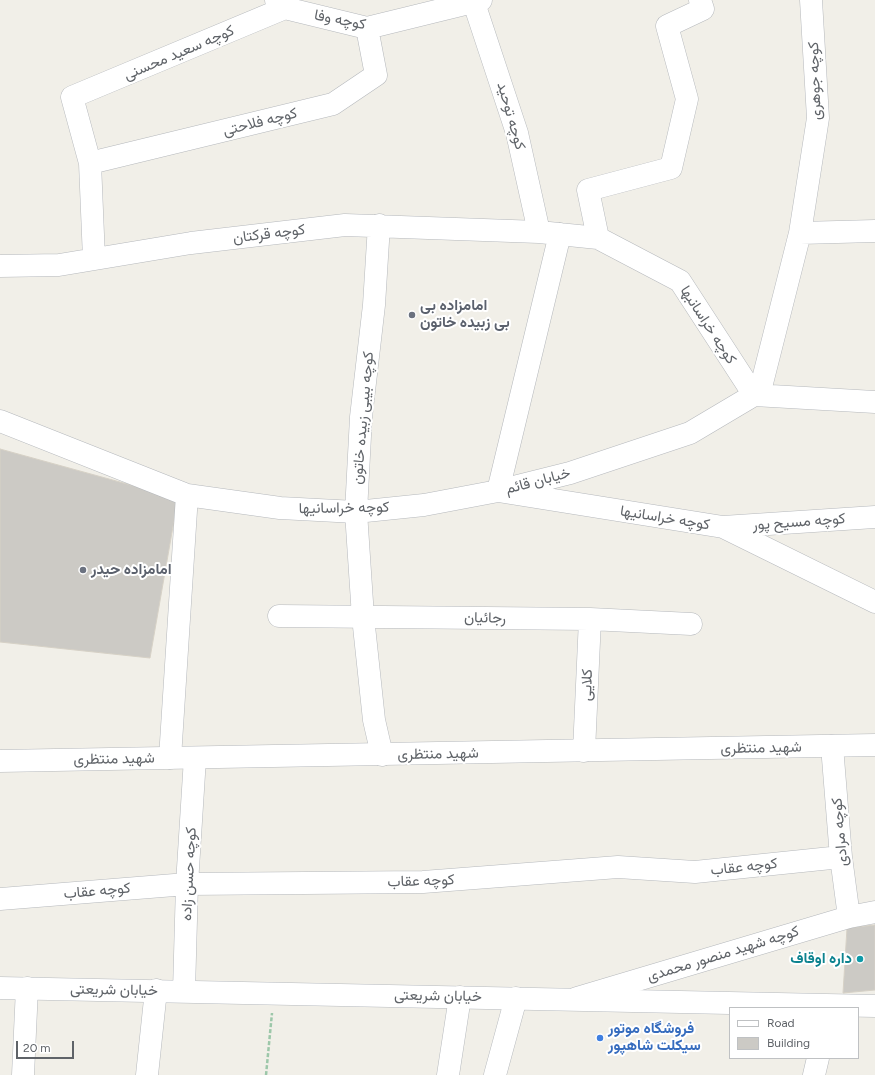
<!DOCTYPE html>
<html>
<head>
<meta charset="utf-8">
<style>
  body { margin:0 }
  #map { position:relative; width:875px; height:1075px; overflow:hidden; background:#f1efe8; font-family:Figtree,sans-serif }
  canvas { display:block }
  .legend { position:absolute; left:729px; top:1007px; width:130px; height:52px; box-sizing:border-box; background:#fff; border:1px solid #bfc1c3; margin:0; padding:5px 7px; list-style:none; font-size:12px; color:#5f6368 }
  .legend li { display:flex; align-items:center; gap:8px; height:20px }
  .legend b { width:20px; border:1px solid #bfc1c3 }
  .scale { position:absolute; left:16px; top:1041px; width:58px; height:18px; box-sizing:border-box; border:2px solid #5f6368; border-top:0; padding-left:5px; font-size:12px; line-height:14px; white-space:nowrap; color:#5f6368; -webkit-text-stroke:3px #fff; paint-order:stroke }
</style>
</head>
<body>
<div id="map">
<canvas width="875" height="1075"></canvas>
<ul class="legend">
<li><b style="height:5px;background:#fff"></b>Road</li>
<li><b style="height:11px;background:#cccac5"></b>Building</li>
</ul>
<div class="scale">20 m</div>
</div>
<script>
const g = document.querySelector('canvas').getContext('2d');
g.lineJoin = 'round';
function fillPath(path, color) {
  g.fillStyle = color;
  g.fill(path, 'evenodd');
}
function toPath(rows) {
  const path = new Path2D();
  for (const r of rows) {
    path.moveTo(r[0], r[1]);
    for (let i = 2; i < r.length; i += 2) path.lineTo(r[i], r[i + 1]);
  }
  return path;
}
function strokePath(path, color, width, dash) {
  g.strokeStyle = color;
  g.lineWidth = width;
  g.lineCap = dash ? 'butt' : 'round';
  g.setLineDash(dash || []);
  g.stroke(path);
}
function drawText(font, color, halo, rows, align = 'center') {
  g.font = font + ' Figtree,Vazirmatn,sans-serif';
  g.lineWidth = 4;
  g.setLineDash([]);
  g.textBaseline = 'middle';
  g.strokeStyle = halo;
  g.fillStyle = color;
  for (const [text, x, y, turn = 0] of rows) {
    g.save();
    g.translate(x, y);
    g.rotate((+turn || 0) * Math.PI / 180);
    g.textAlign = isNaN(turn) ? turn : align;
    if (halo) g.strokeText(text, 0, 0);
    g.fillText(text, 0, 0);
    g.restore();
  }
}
const building = toPath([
  [0,449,178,498,150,658,0,642,0,449],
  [875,925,875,990,843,993,847,928,875,925]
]);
const path = toPath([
  [266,1075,272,1013]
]);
const minor = toPath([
  [276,0,285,8,367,28,481,0],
  [474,3,517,133,539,232],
  [90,163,333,104,376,75,367,28],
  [379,225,374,305,361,417,356,512,363,617,374,720,382,755],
  [800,233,818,118,811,0],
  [560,234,498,491,570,473,690,433,754,395,875,402],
  [598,238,588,190,671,168,687,99,667,26,703,9,700,0],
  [94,259,90,163,72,97,285,8],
  [0,266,59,265,191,243,345,225,539,232,598,238,680,281,754,395],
  [759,395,800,233,875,231],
  [0,421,187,495,280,508,356,512,424,505,498,491,723,527,875,517],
  [723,527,875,602],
  [279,616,590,619,691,624],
  [832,746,841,857,849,917],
  [584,751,590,619],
  [170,758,187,495],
  [0,899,187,884,423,882,618,867,695,872,841,857],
  [184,991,187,884,195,758],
  [577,998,849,917,875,912],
  [23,1075,27,988],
  [147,1075,156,990],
  [448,1075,460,997],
  [495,1075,516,998],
  [814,1075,818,1058]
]);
const tertiary = toPath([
  [0,761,875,745]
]);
const secondary = toPath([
  [0,988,875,1006]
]);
const markers = [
  [412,315,4,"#6b7280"],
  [83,570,4,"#6b7280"],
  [860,959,4,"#0f9aa8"],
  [600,1038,4,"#3f7fe0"]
];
const streetNames = [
  ["کوچه وفا",340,20,11],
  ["کوچه سعید محسنی",179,53,-23],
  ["کوچه جوهری",815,81,-92],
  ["کوچه توحید",511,116,74],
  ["کوچه فلاحتی",260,122,-14],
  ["کوچه قرکتان",269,234,-7],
  ["کوچه خراسانبها",708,325,57],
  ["کوچه بیبی زبیده خاتون",363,418,-85],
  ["خیابان قائم",538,481,-15],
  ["کوچه خراسانیها",344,508,-1],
  ["کوچه خراسانیها",665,518,9],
  ["کوچه مسیح پور",799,522,-4],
  ["رجائیان",485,618,1],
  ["کلایی",587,685,-88],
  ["شهید منتظری",761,748,-1],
  ["شهید منتظری",438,754,-1],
  ["شهید منتظری",114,759,-1],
  ["کوچه مرادی",840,832,-95],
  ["کوچه عقاب",744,867,-6],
  ["کوچه حسن زاده",189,874,-87],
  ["کوچه عقاب",421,881,-2],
  ["کوچه عقاب",97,891,-5],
  ["کوچه شهید منصور محمدی",723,954,-17],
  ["خیابان شریعتی",114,990,1],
  ["خیابان شریعتی",438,996,1]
];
const worshipNames = [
  ["امامزاده بی",420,306],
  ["بی زبیده خاتون",420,323],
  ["امامزاده حیدر",91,570]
];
const cultureNames = [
  ["داره اوقاف",852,959]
];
const shopNames = [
  ["فروشگاه موتور",608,1029],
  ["سیکلت شاهپور",608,1046]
];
fillPath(building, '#cccac5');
strokePath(building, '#d6d1c6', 1);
strokePath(minor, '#b5b8bc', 23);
strokePath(tertiary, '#b5b8bc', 23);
strokePath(secondary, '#b6babf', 23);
strokePath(path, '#9cc7a9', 2.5, [4, 2]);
strokePath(minor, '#fff', 22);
strokePath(tertiary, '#fff', 22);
strokePath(secondary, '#fff', 22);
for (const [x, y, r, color] of markers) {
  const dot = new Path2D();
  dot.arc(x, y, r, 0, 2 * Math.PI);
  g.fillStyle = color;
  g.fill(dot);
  strokePath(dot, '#fff', 1.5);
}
drawText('15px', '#5f6368', '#fff', streetNames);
drawText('bold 15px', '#5b616d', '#fff', worshipNames, 'left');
drawText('bold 15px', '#0d838f', '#fff', cultureNames, 'right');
drawText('bold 15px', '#366cbe', '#fff', shopNames, 'left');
</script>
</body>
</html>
